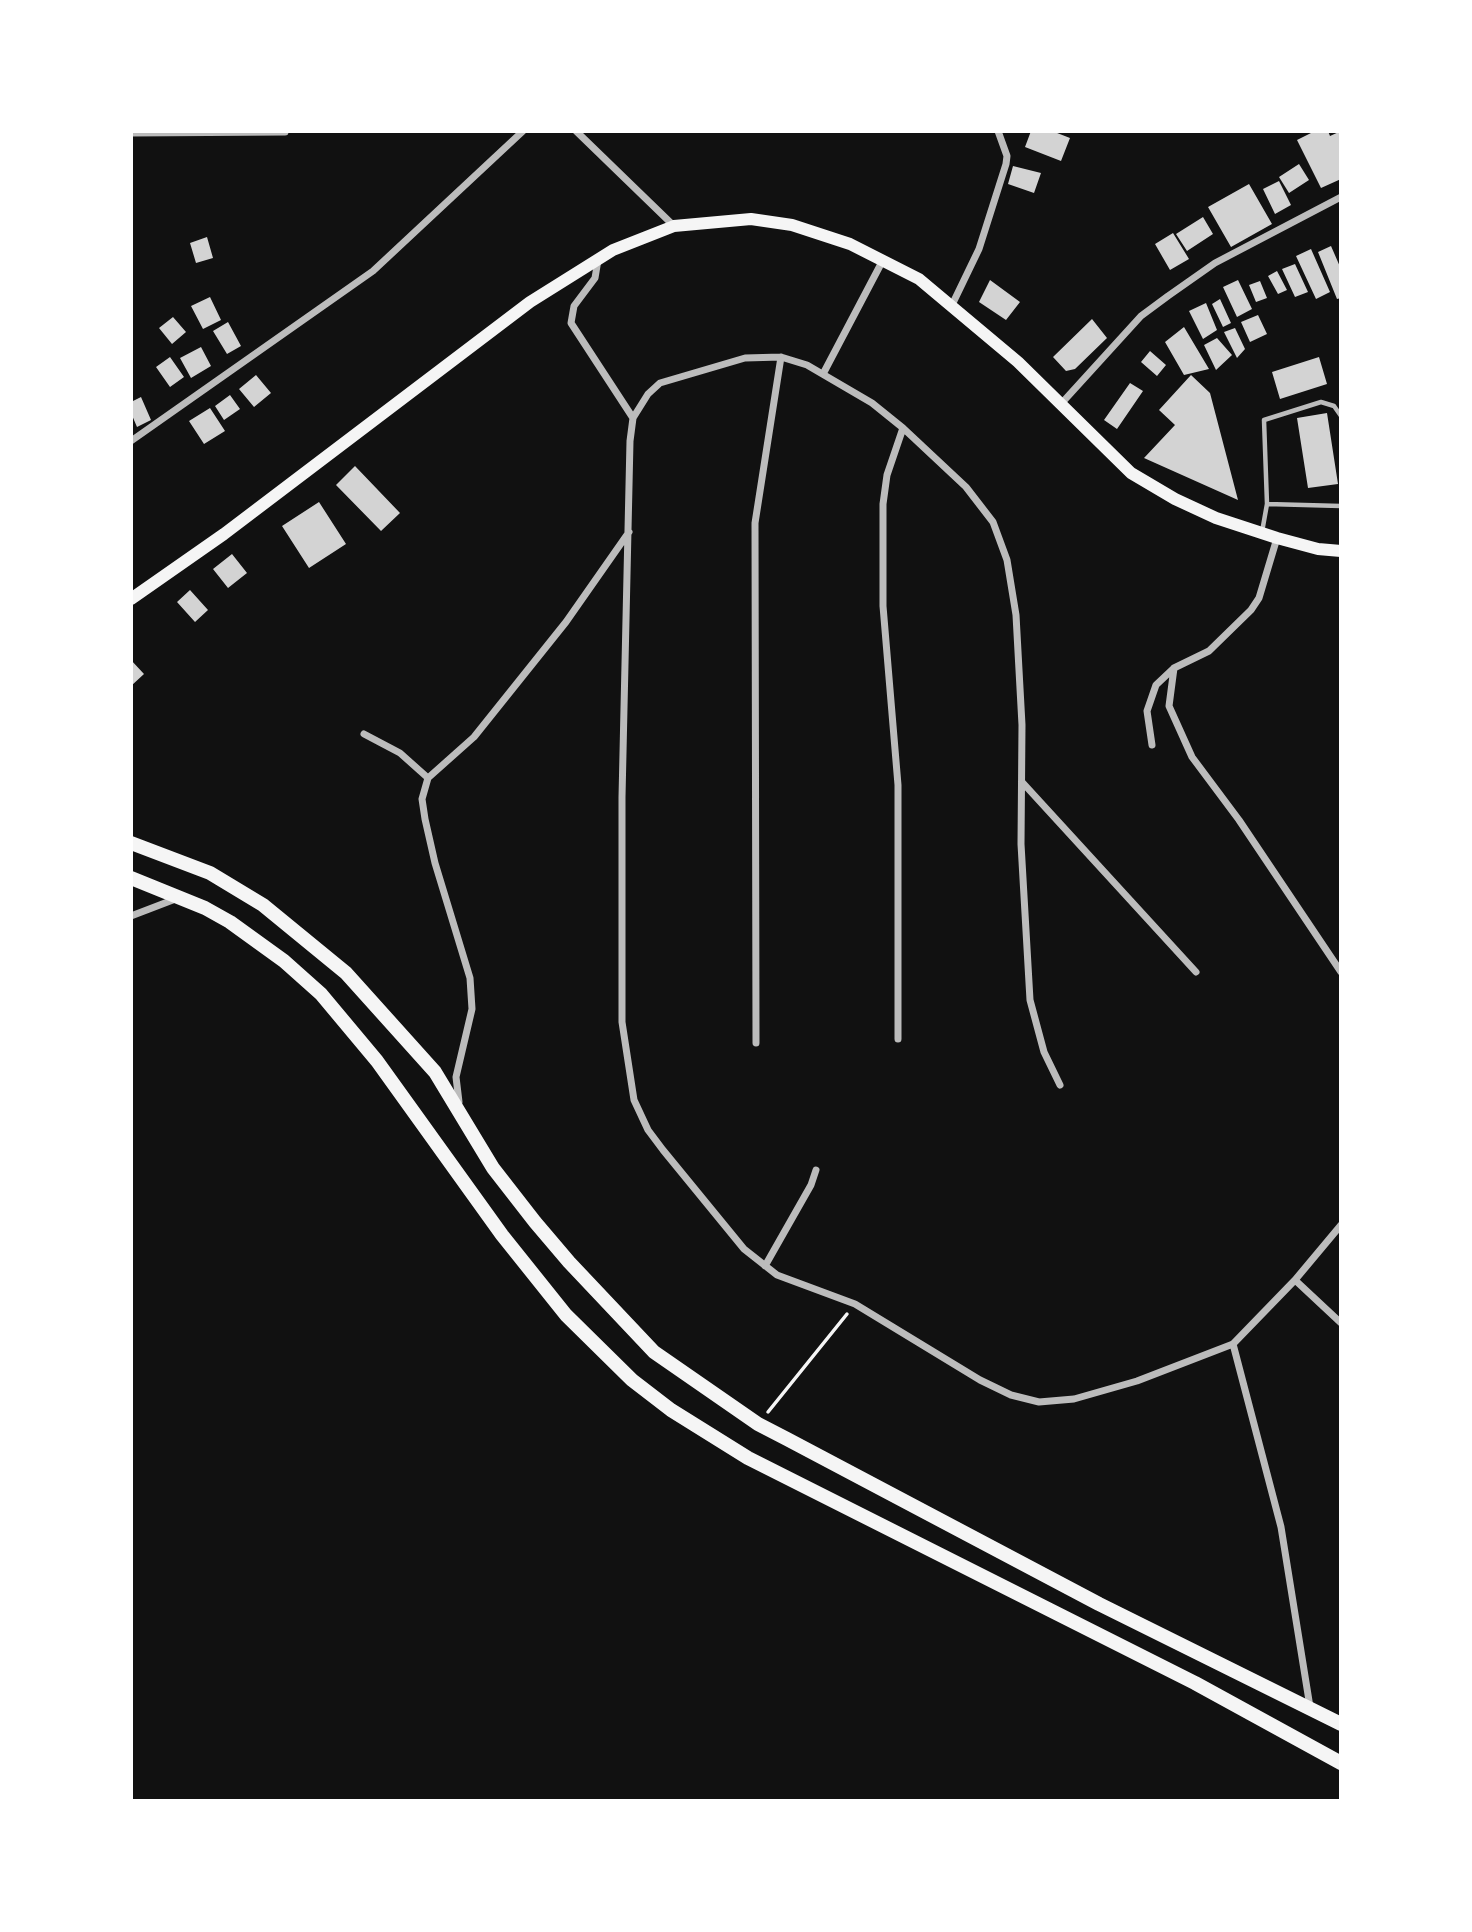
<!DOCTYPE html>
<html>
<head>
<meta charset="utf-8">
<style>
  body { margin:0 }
  #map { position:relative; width:1472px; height:1932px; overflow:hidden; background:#111; font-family:Mulish,sans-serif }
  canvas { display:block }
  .frame { position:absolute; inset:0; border:133px solid #fff; pointer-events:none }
</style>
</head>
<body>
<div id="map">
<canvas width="1472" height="1932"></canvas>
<div class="frame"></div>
</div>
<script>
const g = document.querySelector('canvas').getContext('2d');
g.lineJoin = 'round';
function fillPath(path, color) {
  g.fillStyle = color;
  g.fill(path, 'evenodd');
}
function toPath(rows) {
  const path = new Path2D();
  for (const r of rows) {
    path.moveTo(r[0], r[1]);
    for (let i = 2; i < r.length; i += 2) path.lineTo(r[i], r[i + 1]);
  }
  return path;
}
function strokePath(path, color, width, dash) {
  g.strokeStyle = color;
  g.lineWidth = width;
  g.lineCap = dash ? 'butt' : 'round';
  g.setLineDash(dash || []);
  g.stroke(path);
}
const building = toPath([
  [1031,131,1052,131,1070,138,1061,161,1025,147],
  [1315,131,1328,131,1330,136,1341,131,1341,179,1321,188,1297,140],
  [1299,164,1309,180,1289,193,1279,177],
  [1013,166,1041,173,1034,193,1008,184],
  [1279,181,1291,205,1275,214,1263,189],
  [1249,184,1272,224,1231,247,1208,207],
  [1203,217,1213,234,1187,251,1176,234],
  [1173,233,1189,259,1170,270,1155,244],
  [207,237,213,258,196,263,190,243],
  [1331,246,1341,269,1341,298,1337,299,1318,252],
  [1311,249,1330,292,1316,299,1296,256],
  [1295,264,1308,292,1295,297,1282,269],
  [1277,271,1287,290,1278,294,1268,276],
  [990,280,1020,302,1006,320,979,302],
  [1238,280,1252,309,1237,317,1223,287],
  [1260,281,1267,298,1256,302,1249,285],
  [210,297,221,320,203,329,191,306],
  [1220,299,1231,323,1223,327,1212,304],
  [1206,303,1217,330,1203,339,1189,311],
  [1258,315,1267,334,1250,342,1241,322],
  [173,317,186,332,172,344,159,328],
  [1092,319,1107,338,1075,369,1066,371,1053,357],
  [228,322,241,346,227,354,213,331],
  [1184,327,1209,369,1184,375,1165,342],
  [1235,328,1245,349,1237,358,1224,332],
  [1217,338,1232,355,1216,370,1204,345],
  [201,347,211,366,191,378,180,358],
  [1150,351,1166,365,1157,376,1141,362],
  [170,357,184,377,170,387,156,367],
  [1319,357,1327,384,1280,399,1272,372],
  [256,375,271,393,254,407,239,389],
  [1191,375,1210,393,1238,500,1144,458,1175,425,1159,410],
  [1130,383,1143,391,1117,429,1104,420],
  [230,395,240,409,224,420,215,406],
  [141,397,151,420,137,427,131,413,131,402],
  [210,408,225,431,204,444,189,421],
  [1327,413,1338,484,1308,488,1297,418],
  [355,466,400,513,381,531,336,485],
  [319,502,346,544,309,568,282,526],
  [232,554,247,573,228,588,213,569],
  [190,590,208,610,195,622,177,602],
  [131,660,144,674,131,686]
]);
const path = toPath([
  [768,1412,847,1314]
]);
const service = toPath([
  [1267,504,1341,506],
  [1262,532,1267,504,1264,420,1321,402,1334,406,1341,416]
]);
const minor = toPath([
  [576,131,674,226],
  [131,133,285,132],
  [598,260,595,278,574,306,571,323,633,418],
  [952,305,979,249,1006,164,1007,156,998,131],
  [823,374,883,260],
  [1060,405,1141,316,1168,296,1215,263,1341,197],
  [131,441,373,271,523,131],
  [1174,668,1169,706,1192,757,1239,820,1341,972],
  [364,734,400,753,428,778,422,799,425,819,435,863,470,978,472,1009,456,1077,459,1102],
  [1152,745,1147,711,1156,685,1174,668,1209,651,1251,610,1259,598,1277,538],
  [428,778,474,737,566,622,629,532],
  [1022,782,1196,972],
  [131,916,178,898],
  [898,1039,898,785,883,606,883,504,887,475,903,428],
  [756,1043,755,523,781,357],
  [1060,1085,1044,1052,1030,1000,1021,844,1022,725,1016,615,1007,560,993,522,966,487,903,428,872,403,807,365,781,357,745,358,660,383,648,394,633,418,630,441,622,797,622,1022,634,1100,648,1130,663,1150,744,1249,777,1275,855,1304,980,1380,1011,1395,1039,1402,1074,1399,1137,1381,1233,1344,1295,1280,1341,1225],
  [765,1266,811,1185,816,1170],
  [1295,1280,1341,1323],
  [1233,1344,1281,1527,1310,1707]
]);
const secondary = toPath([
  [131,599,224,534,530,302,613,250,674,226,751,219,792,225,850,244,919,279,1018,362,1131,473,1175,499,1216,518,1277,538,1318,549,1341,551]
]);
const primary = toPath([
  [131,843,210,873,263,905,346,973,435,1072,493,1168,535,1222,569,1262,654,1352,758,1424,787,1439,1099,1604,1341,1724],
  [131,878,205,908,230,922,284,961,321,994,377,1061,502,1235,566,1315,632,1380,671,1410,748,1458,1195,1683,1341,1763]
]);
fillPath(building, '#d3d3d3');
strokePath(path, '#f5f5f5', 3.5);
strokePath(service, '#bcbcbc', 4.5);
strokePath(minor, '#bcbcbc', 7);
strokePath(secondary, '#f5f5f5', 12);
strokePath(primary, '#f5f5f5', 14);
</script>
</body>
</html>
